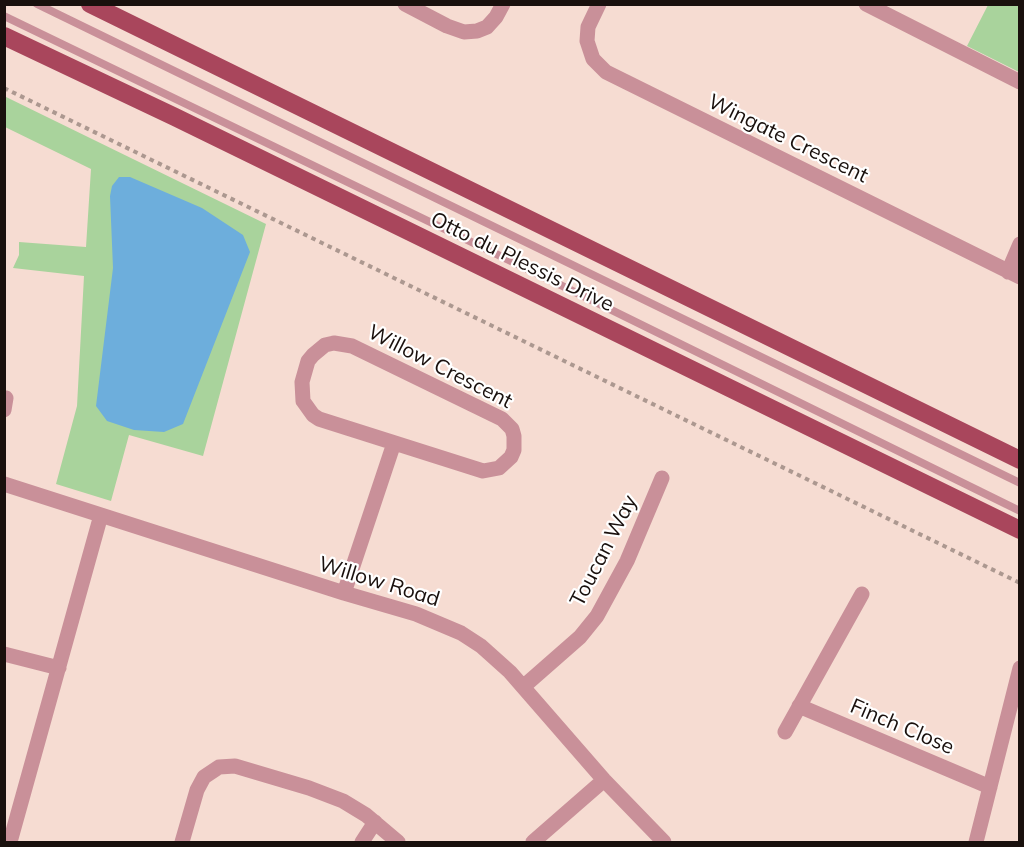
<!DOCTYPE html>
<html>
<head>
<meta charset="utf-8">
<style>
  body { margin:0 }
  #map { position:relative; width:1024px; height:847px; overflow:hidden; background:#f6dcd2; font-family:Mulish,sans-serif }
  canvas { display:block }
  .frame { position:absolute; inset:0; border:6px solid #19100d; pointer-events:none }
</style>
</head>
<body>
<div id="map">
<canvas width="1024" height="847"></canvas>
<div class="frame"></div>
</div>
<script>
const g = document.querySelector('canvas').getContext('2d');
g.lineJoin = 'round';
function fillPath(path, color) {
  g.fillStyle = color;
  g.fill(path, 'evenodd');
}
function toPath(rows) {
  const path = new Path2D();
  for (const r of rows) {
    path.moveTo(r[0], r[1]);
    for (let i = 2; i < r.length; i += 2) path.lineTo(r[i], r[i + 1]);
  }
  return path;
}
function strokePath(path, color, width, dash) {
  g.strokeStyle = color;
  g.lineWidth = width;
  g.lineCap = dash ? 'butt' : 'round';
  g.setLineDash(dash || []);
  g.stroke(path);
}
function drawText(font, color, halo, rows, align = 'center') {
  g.font = font + ' Mulish,sans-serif';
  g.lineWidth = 4.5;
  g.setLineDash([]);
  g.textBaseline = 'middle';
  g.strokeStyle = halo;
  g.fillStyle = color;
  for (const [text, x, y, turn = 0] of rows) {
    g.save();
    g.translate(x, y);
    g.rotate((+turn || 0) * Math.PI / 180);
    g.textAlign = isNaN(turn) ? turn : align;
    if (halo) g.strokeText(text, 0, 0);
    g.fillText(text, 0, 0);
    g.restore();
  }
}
const green = toPath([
  [988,5,1019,5,1019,72,967,46],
  [4,96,266,224,203,456,129,435,111,501,56,484,77,406,84,276,13,268,19,255,19,242,86,247,91,169,5,127]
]);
const water = toPath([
  [119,177,130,177,202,208,243,235,250,252,183,424,164,432,134,430,107,421,96,406,113,268,110,196,112,186]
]);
const path = toPath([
  [4,88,1020,583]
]);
const lane = toPath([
  [37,4,1020,483],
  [4,16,581,295,1020,511]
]);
const street = toPath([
  [405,4,447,26,464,32,477,31,487,27,496,17,503,4],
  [599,4,588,27,587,41,593,59,606,72,1020,277],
  [866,4,1020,82],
  [1008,272,1020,244],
  [334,343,352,346,502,419,512,429,514,436,514,450,511,457,499,468,483,471,319,419,313,415,303,401,302,382,308,361,313,355,325,345,334,343],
  [4,410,6,398],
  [4,484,344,593,416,614,461,633,481,646,510,672,604,780,664,842],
  [344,593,394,443],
  [4,654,59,668],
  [523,687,580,637,597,616,627,561,662,478],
  [799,706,990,787],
  [785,732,862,594],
  [10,842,101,515],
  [182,842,197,790,204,777,219,767,235,766,309,788,343,801,366,815,398,842],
  [362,842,375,822],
  [533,842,604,780],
  [976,842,1020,668]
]);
const primary = toPath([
  [90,4,1020,460],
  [4,36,175,117,1020,530]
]);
const streetNames = [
  ["Wingate Crescent",788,139,26],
  ["Otto du Plessis Drive",522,262,26],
  ["Willow Crescent",440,367,27],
  ["Toucan Way",604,551,-63],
  ["Willow Road",379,582,17],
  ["Finch Close",902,727,23]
];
fillPath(green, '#a9d39c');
fillPath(water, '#6daedc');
strokePath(path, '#ac9890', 4, [4.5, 4.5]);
strokePath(lane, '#c99099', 8);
strokePath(street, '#c99099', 15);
strokePath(primary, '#a9465c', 18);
drawText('21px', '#19100d', '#fff', streetNames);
</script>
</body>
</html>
